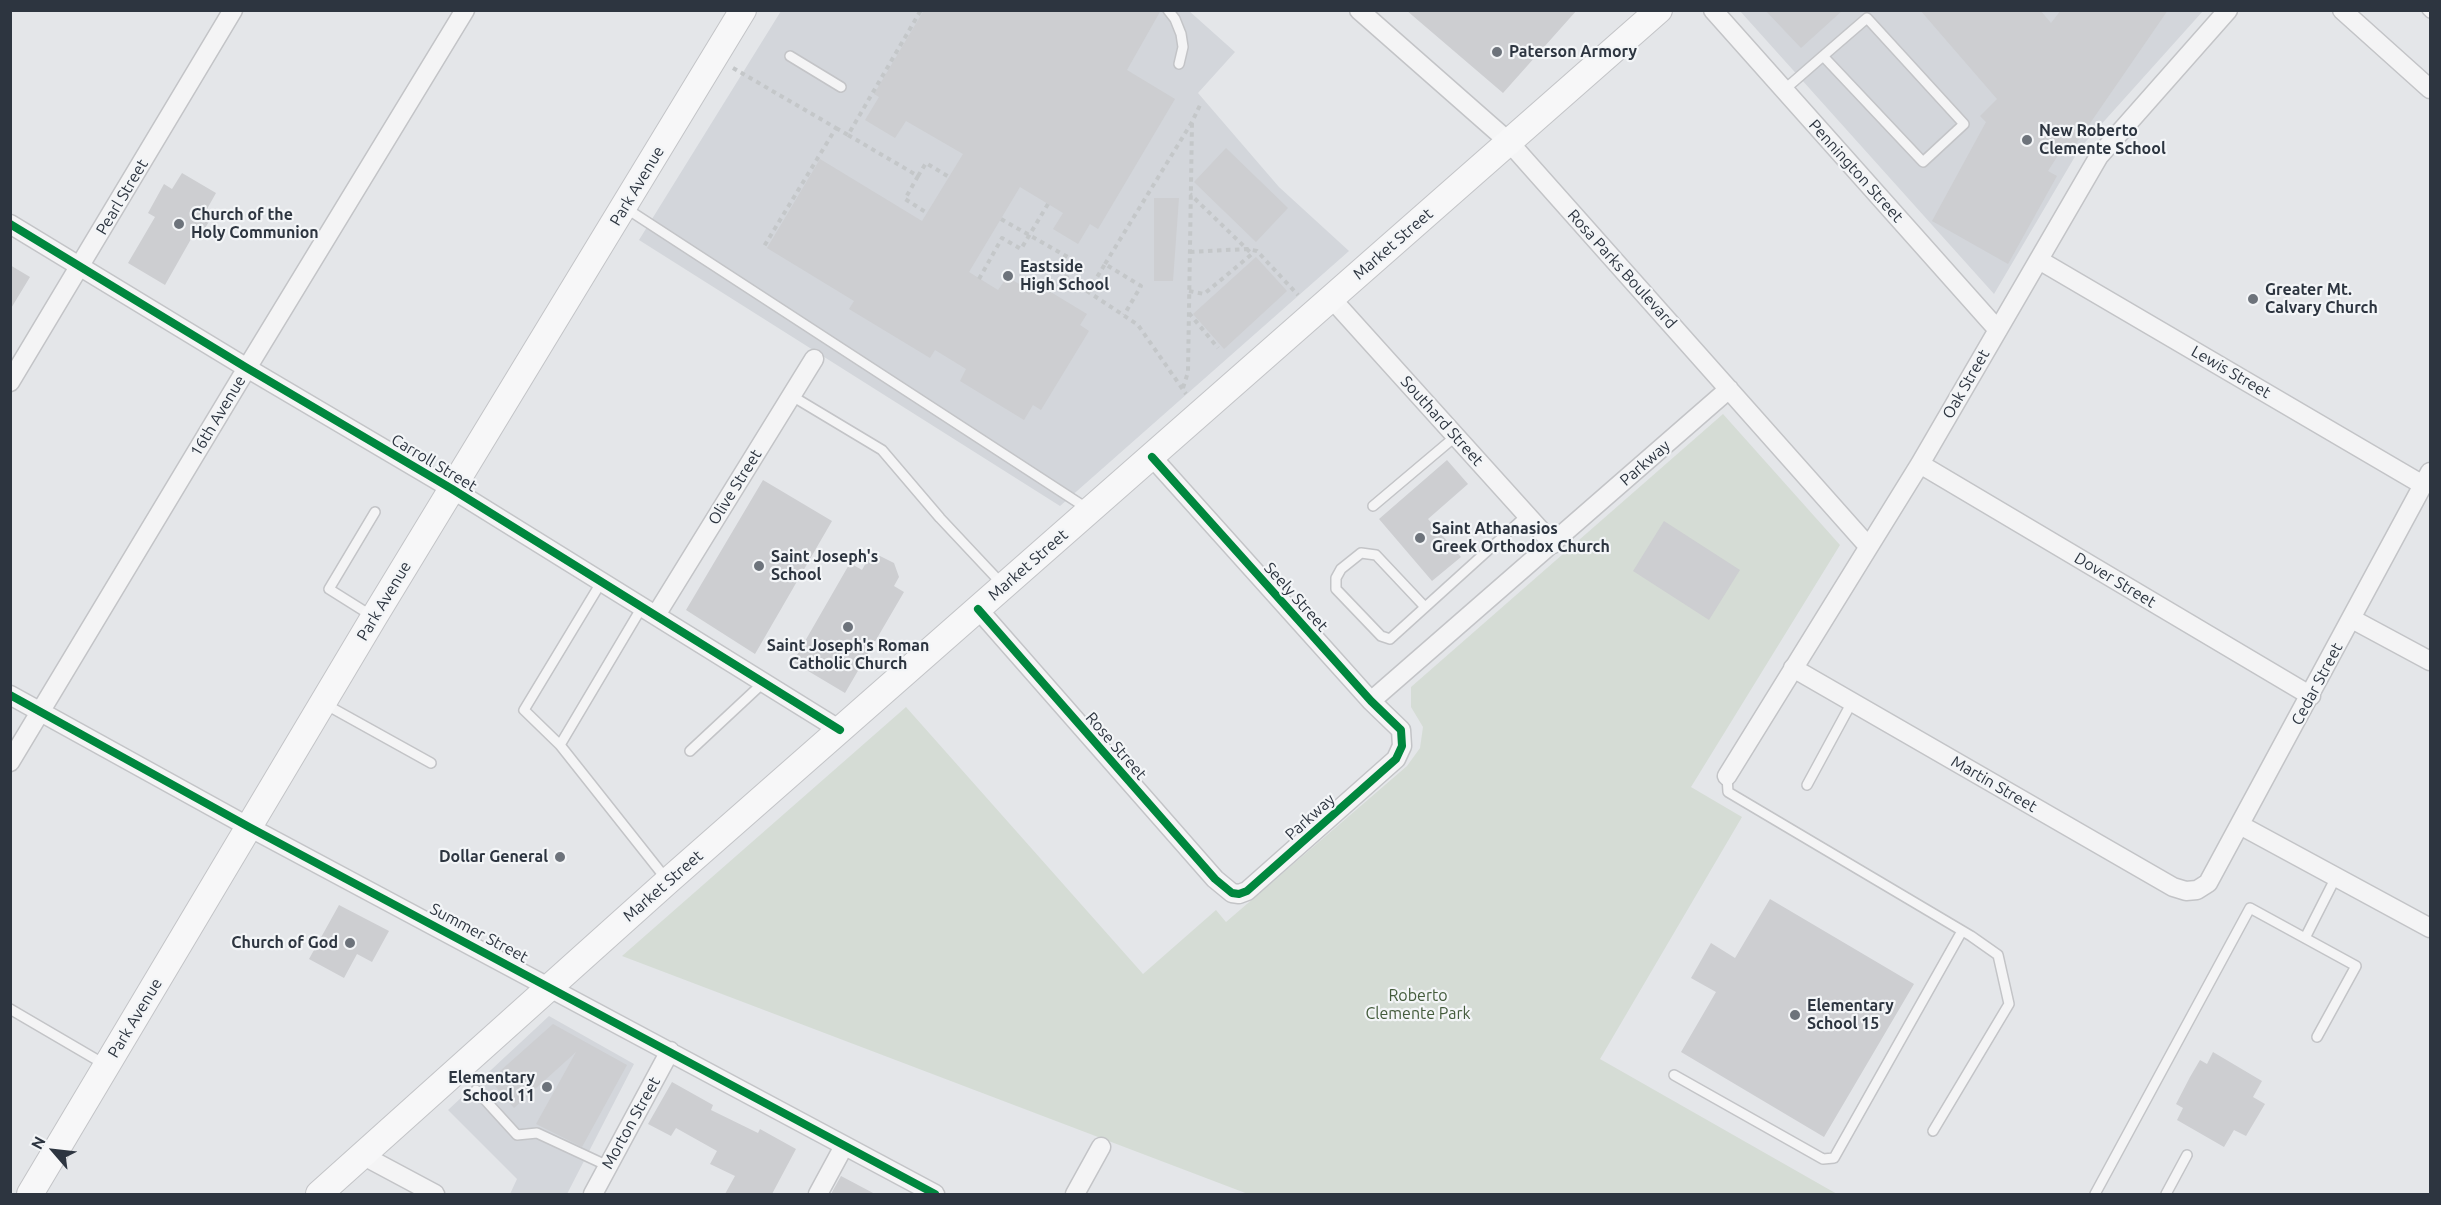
<!DOCTYPE html>
<html>
<head>
<meta charset="utf-8">
<style>
  body { margin:0 }
  #map { position:relative; width:2441px; height:1205px; overflow:hidden; background:#e4e6e9; font-family:Ubuntu,sans-serif }
  canvas { display:block }
  .frame { position:absolute; inset:0; border:12px solid #2d3540; pointer-events:none }
  .north { position:absolute; left:24px; top:1121px; width:60px; height:60px; -webkit-text-stroke:4px #f3f5f7; paint-order:stroke; rotate:298deg; font-size:16px; font-weight:700; line-height:24px; text-align:center; color:#2d3540 }
  .north::after { content:''; display:block; margin:auto; width:21px; height:27px; background:#2d3540; clip-path:polygon(50% 0,100% 100%,50% 72%,0 100%) }
</style>
</head>
<body>
<div id="map">
<canvas width="2441" height="1205"></canvas>
<div class="frame"></div>
<div class="north">N</div>
</div>
<script>
const g = document.querySelector('canvas').getContext('2d');
g.lineJoin = 'round';
function fillPath(path, color) {
  g.fillStyle = color;
  g.fill(path, 'evenodd');
}
function toPath(rows) {
  const path = new Path2D();
  for (const r of rows) {
    path.moveTo(r[0], r[1]);
    for (let i = 2; i < r.length; i += 2) path.lineTo(r[i], r[i + 1]);
  }
  return path;
}
function strokePath(path, color, width, dash) {
  g.strokeStyle = color;
  g.lineWidth = width;
  g.lineCap = dash ? 'butt' : 'round';
  g.setLineDash(dash || []);
  g.stroke(path);
}
function drawText(font, color, halo, rows, align = 'center') {
  g.font = font + ' Ubuntu,sans-serif';
  g.lineWidth = 4.5;
  g.setLineDash([]);
  g.textBaseline = 'middle';
  g.strokeStyle = halo;
  g.fillStyle = color;
  for (const [text, x, y, turn = 0] of rows) {
    g.save();
    g.translate(x, y);
    g.rotate((+turn || 0) * Math.PI / 180);
    g.textAlign = isNaN(turn) ? turn : align;
    if (halo) g.strokeText(text, 0, 0);
    g.fillText(text, 0, 0);
    g.restore();
  }
}
const built = toPath([
  [1188,10,1235,52,1198,93,1279,187,1349,251,1060,506,639,240,781,11],
  [1740,11,2203,11,2080,148,1994,294],
  [549,1016,634,1064,567,1194,510,1194,517,1179,448,1110]
]);
const green = toPath([
  [1723,414,1840,545,1691,787,1742,817,1600,1059,1837,1194,1248,1194,622,956,906,707,1143,974,1216,910,1226,922,1407,766,1420,748,1423,727,1411,707,1411,687]
]);
const building = toPath([
  [924,10,1161,10,1127,70,1175,99,1098,229,1090,224,1078,244,1053,229,1063,213,1020,187,969,272,998,290,1007,277,1021,285,1026,277,1087,314,1080,325,1089,331,1041,410,1033,405,1024,420,960,381,966,369,935,350,930,358,849,309,854,301,767,248,820,159,922,221,963,154,906,121,895,138,865,120,879,97,874,94],
  [1406,10,1577,10,1503,93],
  [1765,10,1843,10,1801,48],
  [1920,10,2040,10,2051,23,2061,10,2168,10,2073,148,2066,143,2048,171,2057,176,2008,264,1932,221,1986,122,1980,116,1997,99],
  [1226,148,1288,208,1256,242,1194,182],
  [182,173,216,193,207,209,214,213,201,235,195,232,165,285,128,263,155,217,148,213,164,184,172,189],
  [1154,198,1179,198,1173,281,1154,281],
  [1256,257,1287,291,1224,349,1193,314],
  [10,265,30,277,10,310],
  [1447,460,1468,484,1428,519,1461,557,1432,581,1379,519],
  [763,480,832,521,755,654,686,610],
  [1664,521,1740,570,1709,620,1633,571],
  [880,556,894,563,899,577,894,586,904,592,845,693,793,662,850,563,862,570,868,559],
  [1770,899,1914,984,1824,1137,1681,1052,1716,992,1691,978,1711,943,1735,958],
  [339,905,389,931,372,962,357,954,344,978,309,959],
  [553,1024,627,1065,582,1147,536,1124,576,1052,514,1108,490,1080],
  [2213,1052,2262,1081,2253,1097,2265,1104,2246,1136,2234,1130,2224,1147,2177,1120,2183,1108,2176,1104,2190,1077,2200,1060,2207,1064],
  [672,1082,713,1105,711,1110,758,1133,760,1129,796,1149,772,1194,725,1194,735,1176,710,1164,717,1151,676,1128,671,1136,648,1124],
  [841,1176,875,1194,831,1194]
]);
const path = toPath([
  [733,68,836,128,763,248],
  [836,128,848,135,921,10],
  [848,135,918,176,926,163,949,177],
  [918,176,905,199,927,213],
  [1001,219,1073,260,1066,277,1138,325,1186,394],
  [1190,252,1247,249,1257,251,1298,295],
  [1105,264,1192,122,1201,103],
  [979,279,1002,238,1021,249,1048,204],
  [1189,291,1204,294,1252,254,1190,194],
  [1088,292,1105,264,1141,286,1124,315],
  [1189,313,1218,348],
  [1183,388,1188,372,1192,122]
]);
const lane = toPath([
  [1168,10,1175,19,1181,34,1183,47,1179,64],
  [2427,10,2430,13],
  [790,56,841,87],
  [1784,90,1823,56,1867,18,1964,124,1923,162,1823,56],
  [624,207,1088,509],
  [792,396,882,450,940,518,1002,584],
  [1373,506,1456,436],
  [602,581,524,710,560,745,667,880],
  [1425,607,1376,555,1361,553,1341,569,1336,578,1336,589,1381,636,1390,639,1527,515],
  [372,616,329,589,375,512],
  [323,703,431,763],
  [560,745,642,607],
  [690,751,764,682],
  [1727,776,1728,792,1971,936,1998,955,2009,1004,1933,1131],
  [1807,785,1852,702],
  [2305,938,2336,877],
  [10,1009,104,1064],
  [1674,1075,1823,1159,1834,1158,1962,931],
  [476,1090,517,1135,537,1133,608,1166],
  [2095,1194,2250,908,2356,966,2317,1037],
  [2166,1194,2187,1155]
]);
const street = toPath([
  [1359,10,1509,142,1868,546],
  [1713,10,1998,330],
  [2342,10,2430,89],
  [10,224,247,368,452,489,840,730],
  [2039,260,2423,485],
  [1331,298,1553,544],
  [10,382,233,10],
  [1920,464,2311,696],
  [978,609,1215,879,1232,893,1239,894,1247,891,1396,759,1402,746,1401,730,1371,701,1152,457],
  [656,615,814,359],
  [2352,619,2430,661],
  [1793,668,2173,887,2186,891,2197,890,2208,883,2430,472],
  [10,695,249,827,935,1194],
  [1371,701,1729,389],
  [10,762,247,368,465,10],
  [1727,776,1920,464,2099,156,2228,10],
  [2240,825,2430,928],
  [362,1155,435,1194],
  [593,1194,670,1051],
  [818,1194,844,1146],
  [1075,1194,1101,1147]
]);
const secondary = toPath([
  [30,1194,374,617,743,10],
  [319,1194,668,881,1659,10]
]);
const cycleway = toPath([
  [10,224,247,368,452,489,840,730],
  [978,609,1215,879,1232,893,1239,894,1247,891,1396,759,1402,746,1401,730,1371,701,1152,457],
  [10,695,249,827,935,1194]
]);
const markers = [
  [1497,52,6,"#6d737b"],
  [2027,140,6,"#6d737b"],
  [179,224,6,"#6d737b"],
  [1008,276,6,"#6d737b"],
  [2253,299,6,"#6d737b"],
  [1420,538,6,"#6d737b"],
  [759,566,6,"#6d737b"],
  [848,627,6,"#6d737b"],
  [560,857,6,"#6d737b"],
  [350,943,6,"#6d737b"],
  [1795,1015,6,"#6d737b"],
  [547,1087,6,"#6d737b"]
];
const poiNames = [
  ["Paterson Armory",1509,52],
  ["New Roberto",2039,131],
  ["Clemente School",2039,149],
  ["Church of the",191,215],
  ["Holy Communion",191,233],
  ["Eastside",1020,267],
  ["High School",1020,285],
  ["Greater Mt.",2265,290],
  ["Calvary Church",2265,308],
  ["Saint Athanasios",1432,529],
  ["Greek Orthodox Church",1432,547],
  ["Saint Joseph's",771,557],
  ["School",771,575],
  ["Saint Joseph's Roman",848,646,"center"],
  ["Catholic Church",848,664,"center"],
  ["Dollar General",548,857,"right"],
  ["Church of God",338,943,"right"],
  ["Elementary",1807,1006],
  ["School 15",1807,1024],
  ["Elementary",535,1078,"right"],
  ["School 11",535,1096,"right"]
];
const streetNames = [
  ["Pennington Street",1856,171,48],
  ["Park Avenue",637,186,-59],
  ["Pearl Street",122,197,-59],
  ["Market Street",1393,244,-41],
  ["Rosa Parks Boulevard",1622,269,48],
  ["Lewis Street",2231,372,30],
  ["Oak Street",1966,384,-60],
  ["16th Avenue",218,416,-59],
  ["Southard Street",1442,421,48],
  ["Carroll Street",434,463,31],
  ["Parkway",1645,463,-41],
  ["Olive Street",735,487,-58],
  ["Market Street",1028,565,-41],
  ["Dover Street",2115,580,31],
  ["Seely Street",1296,597,48],
  ["Park Avenue",384,601,-59],
  ["Cedar Street",2317,684,-62],
  ["Rose Street",1116,746,49],
  ["Martin Street",1994,784,30],
  ["Parkway",1310,817,-42],
  ["Market Street",663,886,-41],
  ["Summer Street",479,933,28],
  ["Park Avenue",135,1018,-59],
  ["Morton Street",631,1123,-61]
];
const parkNames = [
  ["Roberto",1418,996],
  ["Clemente Park",1418,1014]
];
fillPath(built, '#d3d6db');
fillPath(green, '#d5dcd5');
fillPath(building, '#cdced1');
strokePath(lane, '#c3c4c7', 12);
strokePath(street, '#c3c4c7', 21);
strokePath(secondary, '#c3c4c7', 28);
strokePath(path, '#c4c7c9', 4, [4.5, 4.5]);
strokePath(lane, '#f4f4f5', 9);
strokePath(street, '#f4f4f5', 18);
strokePath(secondary, '#f7f7f8', 26);
strokePath(cycleway, '#00873e', 8);
for (const [x, y, r, color] of markers) {
  const dot = new Path2D();
  dot.arc(x, y, r, 0, 2 * Math.PI);
  g.fillStyle = color;
  g.fill(dot);
  strokePath(dot, '#f3f5f7', 2);
}
drawText('bold 16px', '#2d3540', '#f3f5f7', poiNames, 'left');
drawText('16px', '#2d3540', '#f3f5f7', streetNames);
drawText('16px', '#435b3b', '#f3f5f7', parkNames);
</script>
</body>
</html>
